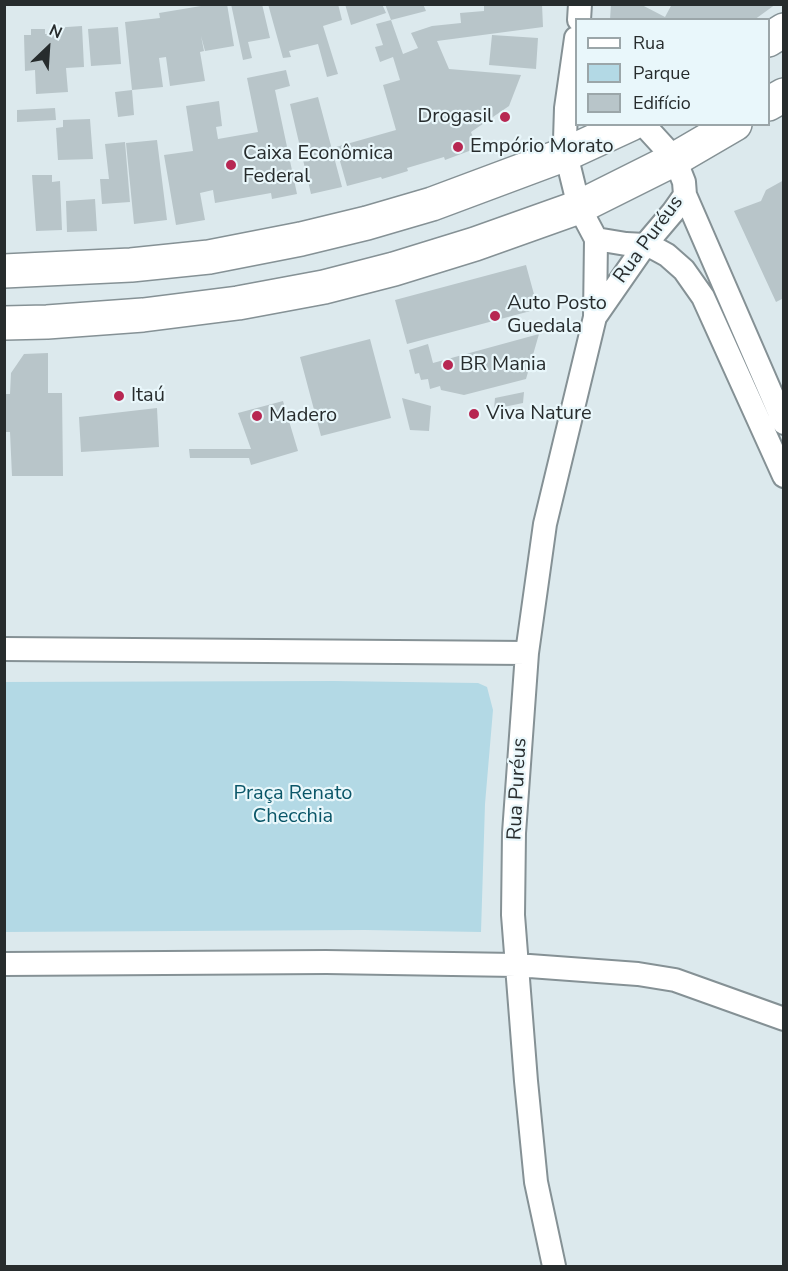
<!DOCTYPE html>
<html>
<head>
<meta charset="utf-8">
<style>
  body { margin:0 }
  #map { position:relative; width:788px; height:1271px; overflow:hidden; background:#dce9ed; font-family:"Nunito Sans",sans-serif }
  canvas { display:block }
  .frame { position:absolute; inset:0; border:6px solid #272c2d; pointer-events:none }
  .legend { position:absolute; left:575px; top:18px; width:195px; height:108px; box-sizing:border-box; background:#e9f7fb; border:2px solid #9ba6a9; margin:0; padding:8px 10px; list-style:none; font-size:18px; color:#272c2d }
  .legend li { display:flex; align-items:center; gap:12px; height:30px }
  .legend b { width:30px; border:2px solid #9ba6a9 }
  .north { position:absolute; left:18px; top:18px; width:60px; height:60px; -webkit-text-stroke:4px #e9f7fb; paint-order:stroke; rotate:25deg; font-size:16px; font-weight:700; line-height:24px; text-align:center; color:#272c2d }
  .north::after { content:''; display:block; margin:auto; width:21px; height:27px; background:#272c2d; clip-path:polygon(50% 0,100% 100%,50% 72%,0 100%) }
</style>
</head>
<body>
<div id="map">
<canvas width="788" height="1271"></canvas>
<div class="frame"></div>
<ul class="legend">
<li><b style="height:8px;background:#fff"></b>Rua</li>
<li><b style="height:16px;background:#b3d9e5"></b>Parque</li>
<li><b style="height:16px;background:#b8c5c9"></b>Edifício</li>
</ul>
<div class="north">N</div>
</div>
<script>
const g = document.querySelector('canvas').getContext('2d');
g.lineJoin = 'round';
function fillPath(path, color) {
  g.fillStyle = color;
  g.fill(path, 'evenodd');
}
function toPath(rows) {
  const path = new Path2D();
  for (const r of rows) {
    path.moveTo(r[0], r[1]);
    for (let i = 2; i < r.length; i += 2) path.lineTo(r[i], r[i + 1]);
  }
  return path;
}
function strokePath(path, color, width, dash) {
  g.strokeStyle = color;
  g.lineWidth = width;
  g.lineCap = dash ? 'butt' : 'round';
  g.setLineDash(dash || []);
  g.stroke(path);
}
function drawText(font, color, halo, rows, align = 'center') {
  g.font = font + ' "Nunito Sans",sans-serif';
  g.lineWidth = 4.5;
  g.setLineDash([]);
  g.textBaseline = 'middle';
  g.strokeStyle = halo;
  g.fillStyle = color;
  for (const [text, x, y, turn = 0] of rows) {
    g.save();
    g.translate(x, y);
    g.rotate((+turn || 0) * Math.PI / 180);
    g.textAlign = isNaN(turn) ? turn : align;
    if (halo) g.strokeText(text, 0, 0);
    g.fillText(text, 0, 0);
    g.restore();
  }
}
const green = toPath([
  [334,681,478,683,487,687,493,710,485,804,481,932,365,930,5,932,5,682]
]);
const building = toPath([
  [213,4,227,4,234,46,205,51,201,36,204,51,200,52,205,81,170,86,166,57,159,58,163,87,132,90,134,115,118,117,115,92,132,90,125,22,160,18,159,13],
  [231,4,262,4,270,38,248,42,252,58,243,60],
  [268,4,338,4,342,20,323,26,338,74,327,77,318,44,289,51,291,57,283,58],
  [345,4,382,4,386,13,351,25],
  [385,4,423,4,426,11,391,20],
  [484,4,542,4,543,27,437,41,449,69,521,75,509,106,471,132,477,148,445,160,444,157,407,168,408,171,382,179,381,177,347,186,336,147,396,130,383,85,400,80,393,57,380,62,375,47,383,45,376,24,391,20,403,54,418,48,411,33,432,26,461,23,460,13,484,11],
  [611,4,640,4,665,17,672,4,776,4,754,20,610,20],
  [82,26,84,67,66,68,68,92,36,94,35,70,25,71,24,35,31,35,31,29,45,29,45,34,52,34,52,28],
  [118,27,121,64,91,66,88,29],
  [492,35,538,38,536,69,489,65],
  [286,70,290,86,275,90,297,194,272,199,271,193,215,203,213,190,200,193,205,220,176,225,164,155,193,151,186,106,219,101,222,126,216,127,218,139,258,132,247,78],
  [318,97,342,187,311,194,290,104],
  [55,108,56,120,17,122,17,110],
  [90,119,93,159,58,160,56,128,63,127,63,120],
  [157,140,167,220,134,224,126,143],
  [125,142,130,202,102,204,100,179,109,179,105,144],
  [32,175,52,175,52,182,60,181,62,230,36,231],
  [784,180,784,298,776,302,734,211,761,201,766,190],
  [95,199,97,231,67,232,66,201],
  [526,265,538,309,407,344,395,300],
  [539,334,526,379,464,395,441,390,440,386,430,389,428,379,421,380,419,373,415,374,409,350,428,344,433,363],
  [370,339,391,418,321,436,300,357],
  [48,353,48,393,62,393,63,476,12,476,10,432,4,432,4,394,10,394,11,373,24,354],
  [524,392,523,403,494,409,495,398],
  [402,398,431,406,429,431,410,430],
  [283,401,298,451,251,465,249,458,190,458,189,449,251,449,238,413],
  [157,408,159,447,81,452,79,417]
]);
const minor = toPath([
  [579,20,580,4],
  [685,195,784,423],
  [596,239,626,244,645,245,656,249,667,255,684,270,703,297,784,476],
  [595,317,645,245,673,212,685,195,684,182,675,159,643,124],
  [4,649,527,653],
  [4,964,326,962,516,965,638,974,675,980,784,1019],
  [554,1266,536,1182,526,1081,513,915,514,833,527,653,545,524,595,317,596,239,579,207,566,154,565,140,566,108,576,38]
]);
const trunk = toPath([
  [768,40,784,30],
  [768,104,784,95],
  [4,271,131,265,209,257,301,239,367,223,432,204,566,154,631,124],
  [4,323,47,322,143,315,238,303,324,287,394,269,475,244,579,207,675,159,735,124]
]);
const markers = [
  [505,117,6,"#b72752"],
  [458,147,6,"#b72752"],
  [231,165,6,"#b72752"],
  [495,316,6,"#b72752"],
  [448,365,6,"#b72752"],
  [119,396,6,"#b72752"],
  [474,414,6,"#b72752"],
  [257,416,6,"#b72752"]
];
const poiNames = [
  ["Drogasil",493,117,"right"],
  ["Empório Morato",470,147],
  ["Caixa Econômica",243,154],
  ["Federal",243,177],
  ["Auto Posto",507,304],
  ["Guedala",507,327],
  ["BR Mania",460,365],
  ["Itaú",131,396],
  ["Viva Nature",486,414],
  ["Madero",269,416]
];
const streetNames = [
  ["Rua Puréus",649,240,-54],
  ["Rua Puréus",518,789,-87]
];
const parkNames = [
  ["Praça Renato",293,794],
  ["Checchia",293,817]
];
fillPath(green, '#b3d9e5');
fillPath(building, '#b8c5c9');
strokePath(minor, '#859195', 26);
strokePath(trunk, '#859195', 36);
strokePath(minor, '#fff', 22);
strokePath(trunk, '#fff', 33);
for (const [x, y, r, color] of markers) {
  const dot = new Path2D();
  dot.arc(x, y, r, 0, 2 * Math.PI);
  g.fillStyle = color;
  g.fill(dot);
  strokePath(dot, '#e9f7fb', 2);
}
drawText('20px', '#272c2d', '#e9f7fb', poiNames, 'left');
drawText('20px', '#272c2d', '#e9f7fb', streetNames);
drawText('20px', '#0a5668', '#e9f7fb', parkNames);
</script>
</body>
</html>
